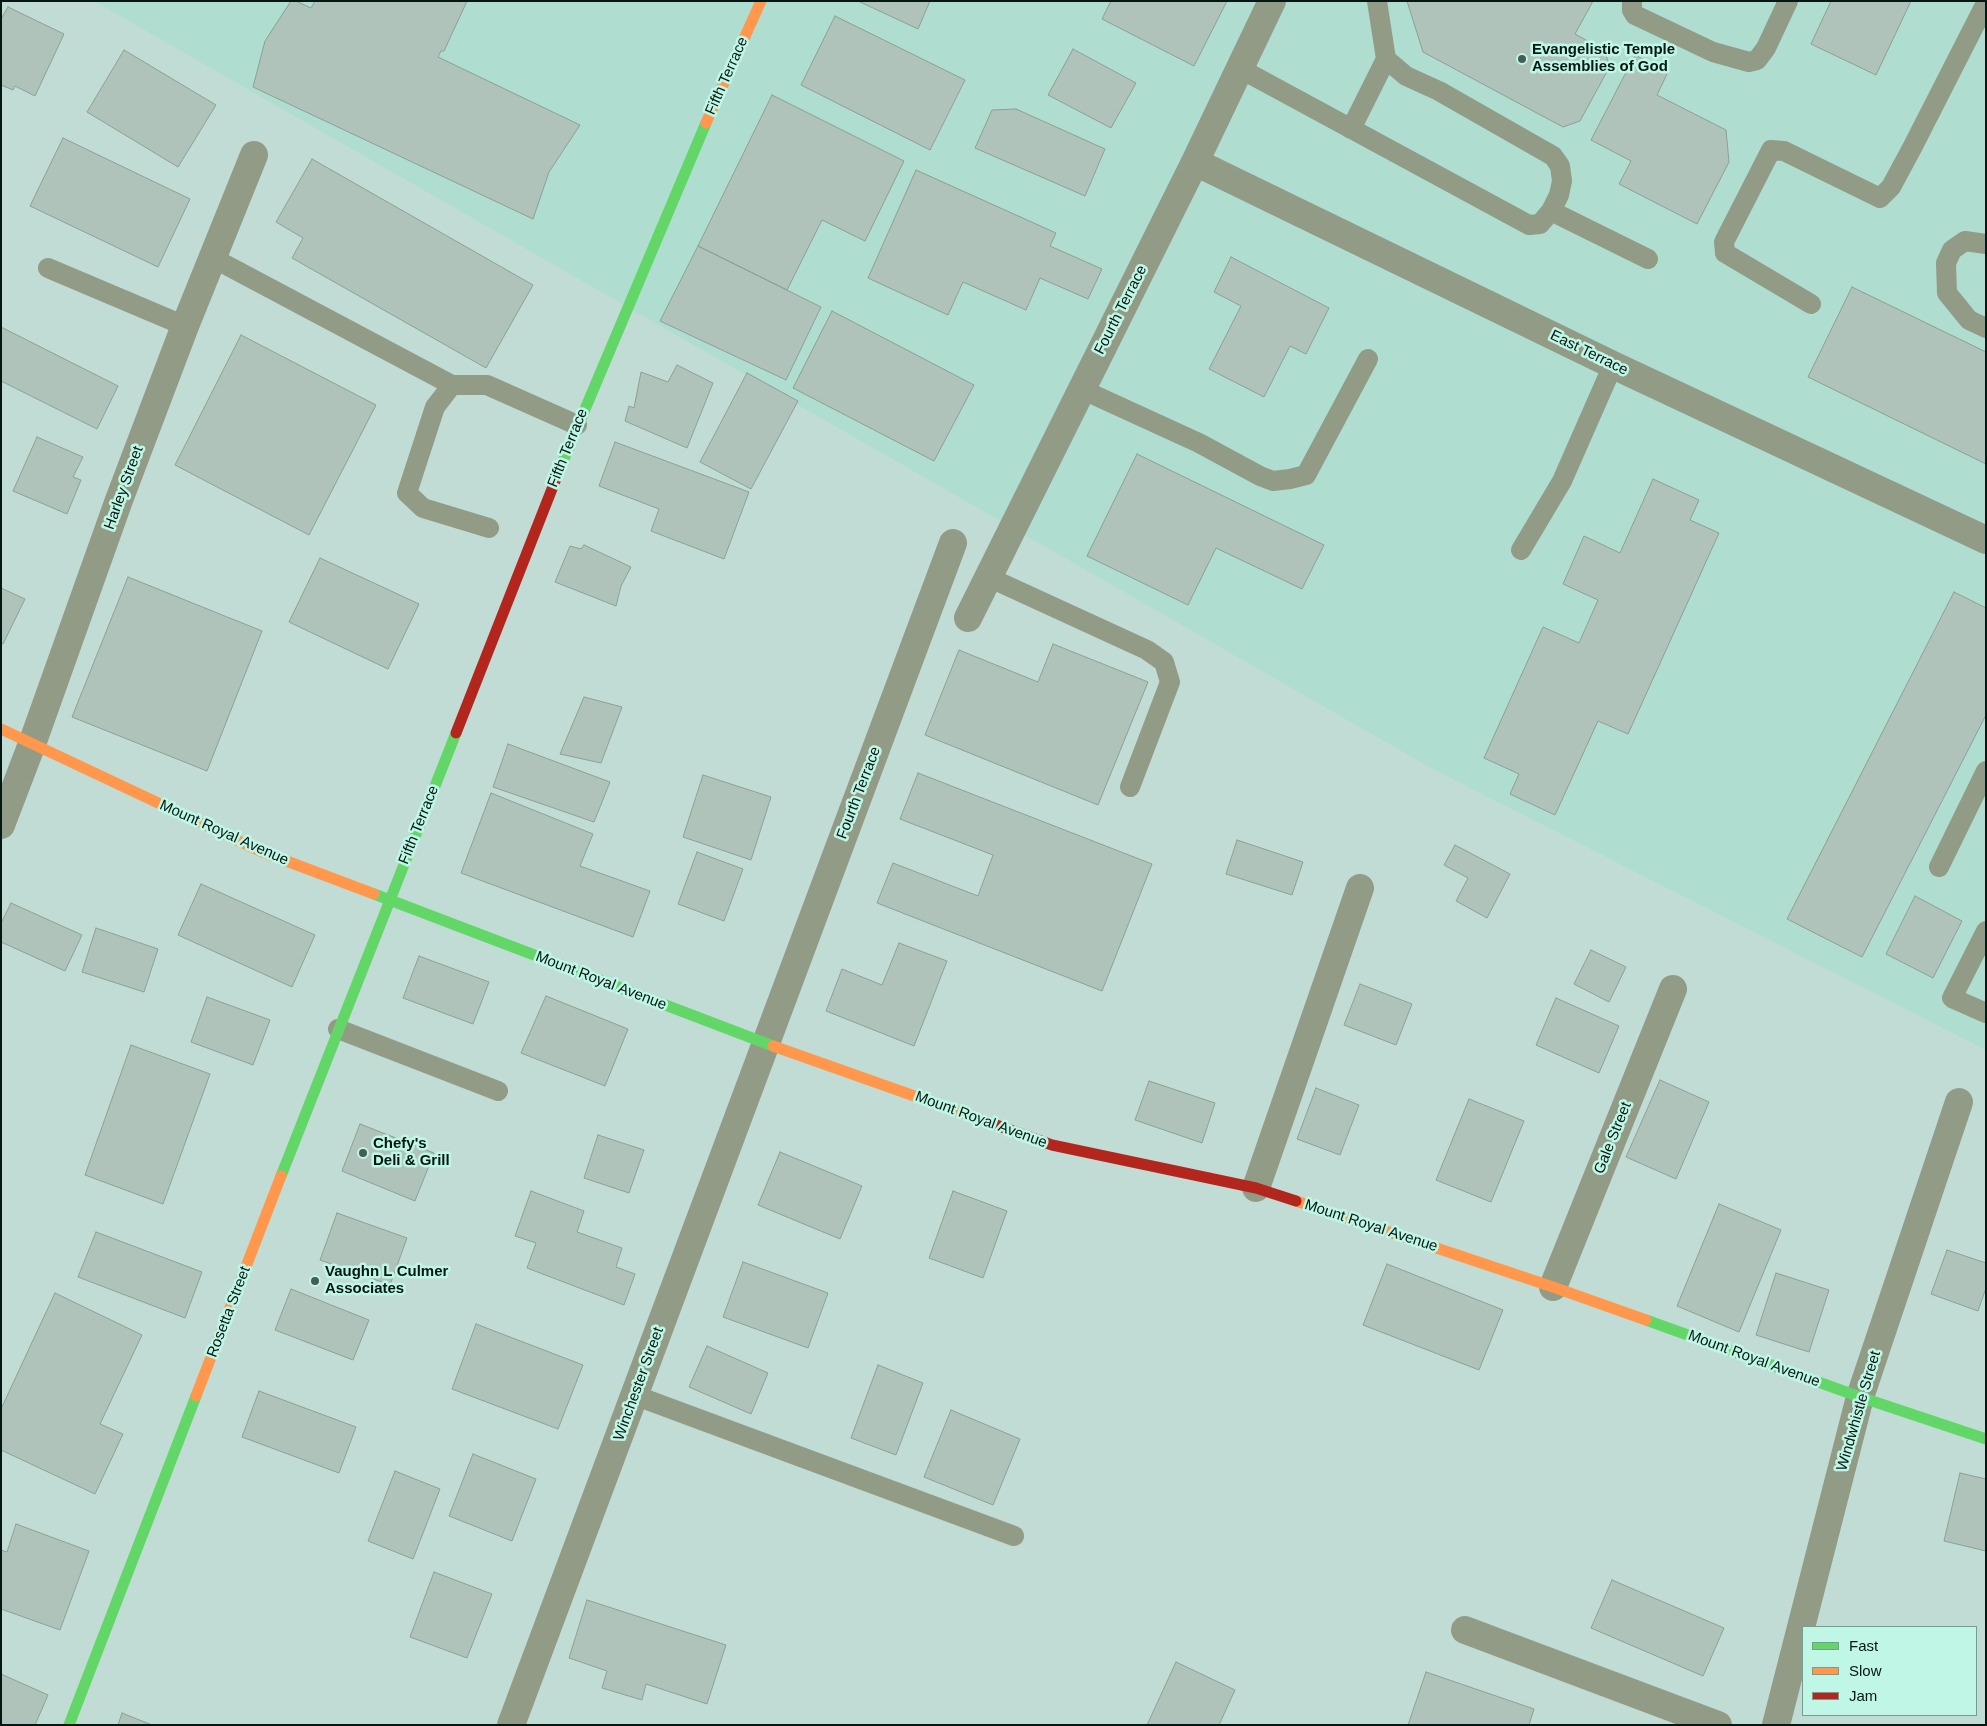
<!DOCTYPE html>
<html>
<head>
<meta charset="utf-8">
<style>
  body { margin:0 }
  #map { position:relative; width:1987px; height:1726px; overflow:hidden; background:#c0dcd4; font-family:Helvetica,sans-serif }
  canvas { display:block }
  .frame { position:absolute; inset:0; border:2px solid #041712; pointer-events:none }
  .legend { position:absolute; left:1802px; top:1626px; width:175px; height:90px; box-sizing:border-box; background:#c0f6e5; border:1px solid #759d91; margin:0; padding:6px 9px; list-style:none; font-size:15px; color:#041712 }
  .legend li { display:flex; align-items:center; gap:10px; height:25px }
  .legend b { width:25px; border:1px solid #759d91 }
</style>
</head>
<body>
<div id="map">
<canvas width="1987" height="1726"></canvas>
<div class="frame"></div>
<ul class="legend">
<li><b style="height:6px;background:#63d668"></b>Fast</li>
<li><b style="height:6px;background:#ff974d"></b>Slow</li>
<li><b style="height:6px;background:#b3261e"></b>Jam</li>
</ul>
</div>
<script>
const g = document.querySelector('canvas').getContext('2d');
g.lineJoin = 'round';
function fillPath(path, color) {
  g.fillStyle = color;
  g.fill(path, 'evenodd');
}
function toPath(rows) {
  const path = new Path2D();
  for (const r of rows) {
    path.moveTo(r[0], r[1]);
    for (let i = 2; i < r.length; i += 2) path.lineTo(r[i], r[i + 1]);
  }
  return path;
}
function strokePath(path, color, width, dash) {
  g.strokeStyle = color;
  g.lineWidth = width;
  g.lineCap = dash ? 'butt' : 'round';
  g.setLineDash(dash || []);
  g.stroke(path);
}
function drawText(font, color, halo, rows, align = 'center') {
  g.font = font + ' Helvetica,sans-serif';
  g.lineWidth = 5;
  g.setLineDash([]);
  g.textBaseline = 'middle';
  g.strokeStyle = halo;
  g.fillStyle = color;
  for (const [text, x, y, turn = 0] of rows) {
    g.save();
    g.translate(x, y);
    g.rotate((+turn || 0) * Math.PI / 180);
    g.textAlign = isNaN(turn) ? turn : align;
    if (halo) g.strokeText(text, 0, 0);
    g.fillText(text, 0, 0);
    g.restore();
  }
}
const built = toPath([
  [94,1,1986,1,1986,1050,1431,768]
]);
const building = toPath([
  [291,1,296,1,311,8,315,1,467,1,444,51,441,51,438,57,580,125,549,172,533,219,253,87,265,41,291,1],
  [858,1,930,1,918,29,858,1],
  [1111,1,1227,1,1194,66,1102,19,1111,1],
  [1407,1,1593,1,1575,34,1604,50,1610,66,1580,121,1563,127,1423,52,1407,1],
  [1831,1,1911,1,1876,75,1811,44,1831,1],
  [8,7,64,34,35,96,15,86,13,90,1,85,1,19,8,7],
  [835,16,965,80,930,150,801,85,835,16],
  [1073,49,1136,83,1111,128,1048,95,1073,49],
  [124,50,216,105,178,167,87,112,124,50],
  [1635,55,1668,72,1657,95,1726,130,1729,162,1697,224,1619,184,1631,161,1591,140,1635,55],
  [772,95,904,161,865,241,822,220,787,290,698,246,772,95],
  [1016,109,1105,149,1085,196,975,148,992,110,1016,109],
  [63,138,190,199,158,267,30,206,63,138],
  [312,159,533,285,486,368,292,258,303,238,276,222,312,159],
  [916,170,1056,233,1050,246,1102,269,1088,299,1040,278,1026,310,963,282,948,315,868,278,916,170],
  [698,246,821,307,786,380,660,321,698,246],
  [1231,257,1329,308,1306,354,1290,346,1264,397,1209,369,1241,306,1214,292,1231,257],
  [1852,287,1986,352,1986,464,1808,377,1852,287],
  [832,311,974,385,934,461,793,388,832,311],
  [1,327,118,386,97,429,1,381,1,327],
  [241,335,376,405,309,535,175,465,241,335],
  [677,365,713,383,687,448,625,421,629,406,634,408,641,372,668,382,677,365],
  [747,373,798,401,751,489,700,462,747,373],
  [37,437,83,457,73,477,81,480,67,514,13,491,37,437],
  [615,442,749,492,724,559,651,531,659,509,599,486,615,442],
  [1137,454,1324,545,1302,589,1216,548,1188,605,1087,556,1137,454],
  [1653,479,1699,500,1690,520,1719,533,1628,734,1598,721,1555,815,1510,794,1519,774,1484,758,1543,627,1579,643,1598,600,1563,584,1584,536,1620,553,1653,479],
  [584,545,631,567,621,586,616,606,555,582,570,546,581,549,584,545],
  [320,558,419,604,388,669,289,622,320,558],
  [128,577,262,631,207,771,72,717,128,577],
  [1,588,25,599,3,644,1,643,1,588],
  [1954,592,1986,608,1986,715,1862,957,1787,919,1954,592],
  [1053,644,1148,682,1098,805,925,735,959,650,1038,682,1053,644],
  [584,697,622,707,601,763,560,754,584,697],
  [508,744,610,782,594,822,493,787,508,744],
  [918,773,1152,864,1102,991,877,903,893,863,978,896,993,855,900,819,918,773],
  [703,775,771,797,751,860,683,837,703,775],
  [491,793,593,834,580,866,650,891,633,937,461,873,491,793],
  [1237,840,1303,862,1292,895,1226,874,1237,840],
  [1455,845,1510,874,1487,918,1456,901,1468,878,1444,865,1455,845],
  [697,852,743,869,724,921,678,904,697,852],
  [201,884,315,935,292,987,178,935,201,884],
  [1915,896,1962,921,1933,978,1886,954,1915,896],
  [11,903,82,935,65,971,1,942,1,923,11,903],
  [96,928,158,949,144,992,82,972,96,928],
  [899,943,947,961,914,1046,826,1011,842,969,882,985,899,943],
  [1591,950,1626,967,1609,1002,1574,984,1591,950],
  [419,956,489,982,473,1024,403,998,419,956],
  [1360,984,1412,1004,1396,1045,1344,1025,1360,984],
  [546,996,628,1029,605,1086,521,1053,546,996],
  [207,997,270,1020,253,1065,191,1042,207,997],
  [1556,998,1619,1026,1599,1073,1536,1045,1556,998],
  [131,1045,210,1074,163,1204,85,1175,131,1045],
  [1660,1080,1709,1102,1676,1179,1626,1157,1660,1080],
  [1149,1081,1215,1103,1202,1143,1135,1120,1149,1081],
  [1316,1088,1359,1105,1340,1155,1297,1139,1316,1088],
  [1469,1099,1524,1121,1491,1202,1436,1180,1469,1099],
  [360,1124,434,1153,415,1201,342,1171,360,1124],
  [598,1135,644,1150,629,1193,584,1178,598,1135],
  [780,1152,862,1186,840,1239,758,1205,780,1152],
  [531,1191,584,1211,577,1232,622,1248,616,1267,635,1274,624,1305,527,1268,536,1243,515,1236,531,1191],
  [953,1191,1007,1211,983,1278,929,1258,953,1191],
  [1719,1204,1781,1230,1739,1332,1677,1306,1719,1204],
  [337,1213,407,1238,390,1285,320,1260,337,1213],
  [96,1232,202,1272,185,1318,78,1277,96,1232],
  [1947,1250,1986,1263,1986,1288,1978,1311,1931,1294,1947,1250],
  [743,1262,828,1293,808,1348,723,1317,743,1262],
  [1387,1264,1503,1310,1479,1370,1363,1325,1387,1264],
  [1776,1273,1829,1290,1809,1352,1756,1335,1776,1273],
  [291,1289,369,1320,353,1360,275,1330,291,1289],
  [55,1293,142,1335,100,1424,123,1434,95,1494,1,1450,1,1409,55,1293],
  [476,1324,583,1365,558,1429,452,1389,476,1324],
  [707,1346,768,1373,751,1414,689,1387,707,1346],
  [878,1365,923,1383,896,1455,851,1438,878,1365],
  [259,1391,356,1427,339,1473,242,1437,259,1391],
  [951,1410,1020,1439,993,1505,924,1477,951,1410],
  [473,1454,536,1479,512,1541,449,1516,473,1454],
  [395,1471,440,1489,413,1559,368,1541,395,1471],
  [1960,1473,1986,1479,1986,1551,1944,1541,1960,1473],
  [16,1524,89,1551,60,1630,1,1609,1,1550,7,1552,16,1524],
  [434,1572,492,1594,467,1658,410,1637,434,1572],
  [1612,1580,1724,1628,1703,1676,1591,1628,1612,1580],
  [587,1600,726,1645,707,1704,646,1684,642,1700,602,1688,607,1671,569,1658,587,1600],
  [1176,1662,1235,1690,1219,1725,1147,1725,1176,1662],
  [1426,1672,1534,1709,1529,1725,1408,1725,1426,1672],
  [1,1674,48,1695,35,1725,1,1725,1,1674],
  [122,1713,152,1725,118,1725,122,1713]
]);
const lane = toPath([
  [1632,1,1632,10,1635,15,1713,52,1749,62,1757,60,1766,48,1788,1],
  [1239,68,1529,225,1540,224,1551,211,1559,195,1562,181,1560,166,1553,156,1439,91,1406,76,1386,59,1377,1],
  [1351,129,1386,59],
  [1551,211,1648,259],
  [1986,244,1965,241,1952,250,1946,263,1947,293,1969,320,1986,328],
  [213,258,452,385],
  [48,268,185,326],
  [1811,304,1725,253,1724,242,1771,150,1784,151,1880,198,1891,187,1912,148,1986,3],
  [1081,389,1199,443,1260,476,1273,481,1290,479,1306,475,1368,359],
  [489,528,423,508,407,493,435,407,452,385,487,385,577,425],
  [1521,550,1562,481,1613,365],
  [988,577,1147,650,1164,662,1170,682,1130,787],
  [1939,867,1986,771],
  [1986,931,1952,998,1986,1013],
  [338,1029,498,1091],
  [634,1395,1014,1536]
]);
const street = toPath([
  [1195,162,1613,365,1986,540],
  [968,618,1195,162,1272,1],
  [1,825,32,744,119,500,185,326,254,155],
  [1256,1188,1360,888],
  [1553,1287,1673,989],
  [1465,1630,1718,1725],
  [511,1725,953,543],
  [1776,1725,1860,1397,1959,1102]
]);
const fast = toPath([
  [561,466,706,123],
  [374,894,773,1046],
  [281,1176,456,733],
  [1646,1320,1860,1397,1986,1439],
  [69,1725,196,1396]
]);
const slow = toPath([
  [706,123,761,1],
  [1,729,260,851,374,894],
  [773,1046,985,1121],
  [1296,1201,1553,1287,1646,1320],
  [196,1396,281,1176]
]);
const jam = toPath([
  [456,733,561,466],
  [985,1121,1052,1145,1256,1188,1296,1201]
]);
const markers = [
  [1522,59,5,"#465c56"],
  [363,1153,5,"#465c56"],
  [315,1281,5,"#465c56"]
];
const poiNames = [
  ["Evangelistic Temple",1532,50],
  ["Assemblies of God",1532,67],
  ["Chefy's",373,1144],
  ["Deli & Grill",373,1161],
  ["Vaughn L Culmer",325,1272],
  ["Associates",325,1289]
];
const streetNames = [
  ["Fifth Terrace",727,76,-66],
  ["Fourth Terrace",1121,310,-63],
  ["East Terrace",1589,353,26],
  ["Fifth Terrace",568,448,-68],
  ["Harley Street",124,488,-70],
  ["Fourth Terrace",859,793,-69],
  ["Fifth Terrace",419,825,-68],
  ["Mount Royal Avenue",224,833,24],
  ["Mount Royal Avenue",601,981,21],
  ["Mount Royal Avenue",981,1120,20],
  ["Gale Street",1613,1138,-68],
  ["Mount Royal Avenue",1371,1226,18],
  ["Rosetta Street",229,1312,-69],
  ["Mount Royal Avenue",1754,1359,20],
  ["Winchester Street",639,1384,-70],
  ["Windwhistle Street",1859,1411,-74]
];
fillPath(built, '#afded0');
fillPath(building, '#afc3ba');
strokePath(building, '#8ba096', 1);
strokePath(lane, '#919b86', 20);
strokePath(street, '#919b86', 28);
strokePath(fast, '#63d668', 11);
strokePath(slow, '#ff974d', 11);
strokePath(jam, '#b3261e', 11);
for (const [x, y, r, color] of markers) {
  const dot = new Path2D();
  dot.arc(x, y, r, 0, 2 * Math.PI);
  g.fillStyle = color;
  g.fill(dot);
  strokePath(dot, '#c0f6e5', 2);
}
drawText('bold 15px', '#041712', '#c0f6e5', poiNames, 'left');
drawText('15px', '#041712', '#c0f6e5', streetNames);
</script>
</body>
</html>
